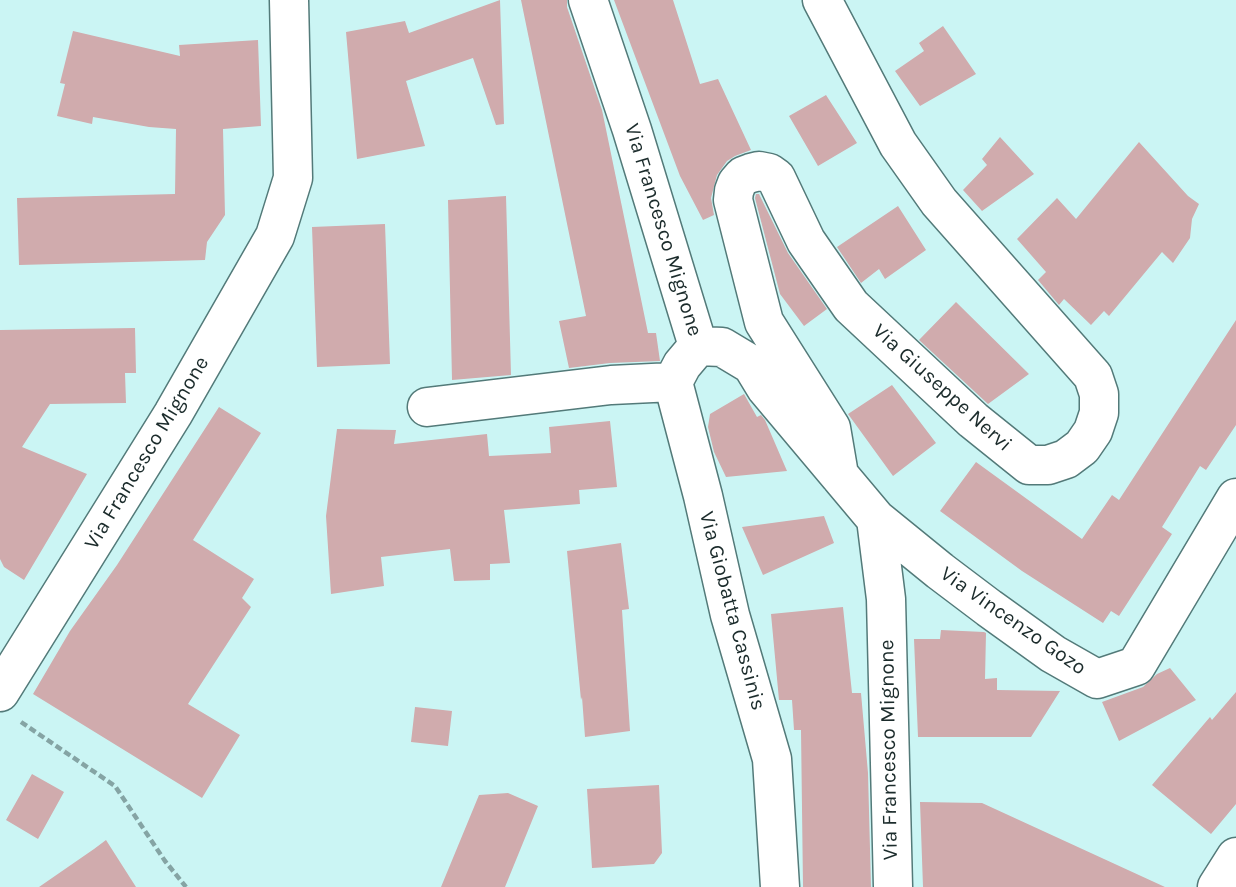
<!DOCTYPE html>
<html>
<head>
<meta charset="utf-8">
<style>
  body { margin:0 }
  canvas { display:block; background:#cbf5f4 }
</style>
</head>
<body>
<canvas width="1236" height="887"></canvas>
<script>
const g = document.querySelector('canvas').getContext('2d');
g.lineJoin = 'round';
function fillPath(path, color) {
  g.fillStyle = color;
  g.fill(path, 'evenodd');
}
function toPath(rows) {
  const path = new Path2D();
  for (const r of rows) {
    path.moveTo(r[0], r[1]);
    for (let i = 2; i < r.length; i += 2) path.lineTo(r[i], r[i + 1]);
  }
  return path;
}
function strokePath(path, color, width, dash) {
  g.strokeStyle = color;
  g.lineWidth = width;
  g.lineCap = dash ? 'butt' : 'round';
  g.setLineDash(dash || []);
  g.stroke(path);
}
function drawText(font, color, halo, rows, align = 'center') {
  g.font = font + ' Karla,sans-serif';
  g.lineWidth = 6;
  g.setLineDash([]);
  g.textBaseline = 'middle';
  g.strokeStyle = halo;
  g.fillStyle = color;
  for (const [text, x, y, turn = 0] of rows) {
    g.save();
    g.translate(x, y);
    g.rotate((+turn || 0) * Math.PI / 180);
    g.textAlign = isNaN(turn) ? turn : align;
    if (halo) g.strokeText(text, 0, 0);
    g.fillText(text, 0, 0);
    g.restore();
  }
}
const building = toPath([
  [500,0,504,124,496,125,473,58,406,81,425,146,357,159,346,32,405,21,409,33],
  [521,0,567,0,567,7,602,110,648,333,656,333,660,361,610,363,569,368,559,321,586,316],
  [614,0,673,0,700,84,718,79,751,150,735,156,727,161,717,175,711,198,714,215,703,220,680,176],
  [943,26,976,74,920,106,895,71,924,51,919,43],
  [73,31,180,56,179,45,258,40,261,126,223,129,225,215,207,242,205,260,19,265,17,198,175,194,176,129,149,127,93,117,92,124,57,116,65,84,60,83],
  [826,95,857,143,818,166,789,116],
  [1000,137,1034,174,982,211,963,190,987,165,982,159],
  [1139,142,1188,196,1199,204,1192,219,1190,238,1173,263,1162,252,1109,316,1104,311,1091,325,1064,299,1059,305,1038,280,1046,272,1017,239,1057,198,1076,219],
  [756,194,759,194,788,253,827,309,804,326,780,294,755,198],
  [506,196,511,375,452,380,448,200],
  [898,206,926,250,885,279,879,269,861,283,837,247],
  [385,224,390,364,317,367,312,227],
  [956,302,1029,374,988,404,919,340],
  [1236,320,1236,425,1206,470,1200,466,1162,527,1172,534,1119,616,1111,611,1103,623,1022,571,940,511,976,462,1082,539,1112,495,1119,500],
  [135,328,136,373,125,373,126,403,50,404,22,447,87,474,24,580,4,567,0,559,0,330],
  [892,385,936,443,893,476,848,414],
  [744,394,757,417,761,415,765,420,787,471,726,477,714,452,708,427,710,414],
  [219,407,261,433,193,540,254,579,242,598,251,607,188,704,240,735,202,798,33,694,70,631,117,565],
  [610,421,617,487,579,490,580,504,504,510,510,563,490,564,490,580,454,581,450,549,381,557,384,586,331,594,326,516,337,429,396,430,394,444,487,434,489,456,551,453,549,427],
  [824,516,834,543,763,575,742,527],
  [621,543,629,609,622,610,630,731,585,737,582,697,581,700,567,551],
  [843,607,852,693,861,693,868,773,871,887,803,887,801,730,794,730,792,700,779,700,771,614],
  [941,630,984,632,986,633,985,679,997,678,997,690,1060,691,1031,737,918,737,914,639,940,639],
  [1170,668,1196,700,1119,741,1102,702,1143,687,1157,674],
  [1236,692,1236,804,1211,834,1152,785,1210,717,1212,720],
  [415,707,452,711,448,746,411,742],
  [32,774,64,792,38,839,6,820],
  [659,785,662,853,654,864,592,868,587,789],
  [508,793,538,806,505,887,441,887,479,795],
  [920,802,982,803,1165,887,923,887],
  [106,840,136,887,39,887,94,849]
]);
const path = toPath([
  [21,722,115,786,165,861,186,887]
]);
const minor = toPath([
  [588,0,632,130,698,346,722,347,752,365,766,388,876,519,886,599,893,887],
  [822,0,898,144,939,202,1093,376,1099,394,1099,413,1093,431,1082,447,1066,459,1048,465,1029,465,973,420,851,306,806,241,776,178,769,173,759,171,751,173,743,176,737,183,734,191,733,200,764,322,831,428,839,475],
  [698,346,682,365,673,382,703,496,730,615,772,759,780,887],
  [427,407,611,385,673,382],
  [876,519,940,571,989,608,1053,654,1097,679,1136,666,1236,498],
  [0,692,173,414,275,236,293,178,289,0],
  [1217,887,1236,857]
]);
const streetNames = [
  ["Via Francesco Mignone",663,230,73],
  ["Via Giuseppe Nervi",942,388,42],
  ["Via Francesco Mignone",147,453,-59],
  ["Via Giobatta Cassinis",732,611,75],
  ["Via Vincenzo Gozo",1013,621,35],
  ["Via Francesco Mignone",889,750,-91]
];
fillPath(building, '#d0abad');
strokePath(minor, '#537a79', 41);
strokePath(path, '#85a4a4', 4.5, [7, 3.5]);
strokePath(minor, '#fff', 38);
drawText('21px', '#1b2b2b', '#fff', streetNames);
</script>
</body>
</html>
